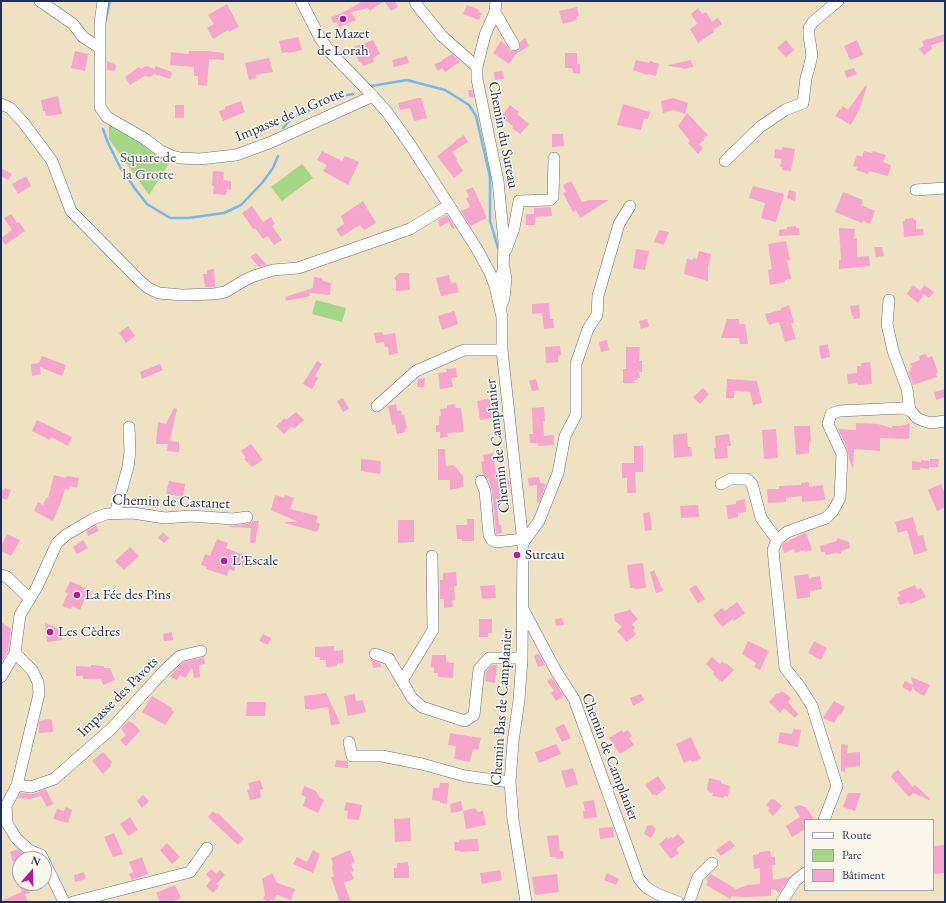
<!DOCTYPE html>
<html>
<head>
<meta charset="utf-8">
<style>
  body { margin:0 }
  #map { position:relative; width:946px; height:903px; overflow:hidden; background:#efe2c3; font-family:"EB Garamond",serif }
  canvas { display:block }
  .frame { position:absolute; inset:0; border:2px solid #1b2f5e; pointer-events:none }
  .legend { position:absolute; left:804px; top:819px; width:130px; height:72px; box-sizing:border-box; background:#fbf7ec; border:1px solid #a1a7b3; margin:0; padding:5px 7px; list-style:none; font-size:12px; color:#1b2f5e }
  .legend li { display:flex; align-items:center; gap:8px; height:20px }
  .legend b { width:20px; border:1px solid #a1a7b3 }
  .north { position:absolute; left:12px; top:851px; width:40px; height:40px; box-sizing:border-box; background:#fbf7ec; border:1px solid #a1a7b3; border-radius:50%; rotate:20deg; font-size:11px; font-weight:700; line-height:16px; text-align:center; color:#1b2f5e }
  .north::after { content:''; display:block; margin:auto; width:14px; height:18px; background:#b5179e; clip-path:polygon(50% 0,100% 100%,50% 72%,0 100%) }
</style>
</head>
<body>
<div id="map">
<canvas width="946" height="903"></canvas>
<div class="frame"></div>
<ul class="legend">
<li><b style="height:5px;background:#fff"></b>Route</li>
<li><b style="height:11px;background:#a4d685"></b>Parc</li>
<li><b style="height:11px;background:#f6a5cd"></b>Bâtiment</li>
</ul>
<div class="north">N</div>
</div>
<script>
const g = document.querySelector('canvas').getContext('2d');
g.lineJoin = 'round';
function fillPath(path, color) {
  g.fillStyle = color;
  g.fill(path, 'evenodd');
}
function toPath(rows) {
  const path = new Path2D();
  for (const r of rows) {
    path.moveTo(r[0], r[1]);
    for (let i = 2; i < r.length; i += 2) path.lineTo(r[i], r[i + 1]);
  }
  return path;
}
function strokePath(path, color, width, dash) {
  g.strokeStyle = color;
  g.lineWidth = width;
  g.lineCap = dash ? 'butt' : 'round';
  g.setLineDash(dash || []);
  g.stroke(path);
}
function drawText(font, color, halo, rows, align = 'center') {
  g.font = font + ' "EB Garamond",serif';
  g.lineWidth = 3;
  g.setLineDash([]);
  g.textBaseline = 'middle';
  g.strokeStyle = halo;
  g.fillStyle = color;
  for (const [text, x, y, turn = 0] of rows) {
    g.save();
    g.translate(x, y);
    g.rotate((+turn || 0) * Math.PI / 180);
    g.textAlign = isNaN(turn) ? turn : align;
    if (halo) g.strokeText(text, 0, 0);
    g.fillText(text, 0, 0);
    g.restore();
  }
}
const green = toPath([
  [109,120,144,142,170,162,149,195,109,139],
  [302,164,313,178,282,201,271,187],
  [316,300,346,308,342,322,312,314]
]);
const stream = toPath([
  [105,23,110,1],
  [371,86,407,80,445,90,469,105,476,116,490,177,490,221,498,248],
  [283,128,292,118,342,96,353,94],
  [103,129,108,143,120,167,136,190,147,204,170,218,188,218,224,213,241,205,262,183,273,168,278,156]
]);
const building = toPath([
  [363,1,395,1,398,7,391,11,384,1,370,11,368,8,351,12,356,20,339,27,337,22,333,23,331,17,342,13],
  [227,4,239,27,229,32,228,30,213,39,207,28,214,24,208,15],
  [467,5,479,10,478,12,482,13,479,20,463,14],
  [577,7,579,16,576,17,577,20,563,24,559,11],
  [698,8,702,14,706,12,712,22,718,18,722,24,713,30,714,32,698,43,690,29,697,24,691,14],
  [945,34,945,41,931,45,932,49,924,55,919,49,924,46,922,41],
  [298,37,302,50,288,53,288,52,282,53,279,41],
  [525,38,529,46,516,54,509,64,493,53,501,41,506,45,510,51,517,51,520,48,520,42],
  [373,40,380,54,373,58,374,62,363,66,361,62,359,62,353,47],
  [786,40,794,50,786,57,777,48],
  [857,40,863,55,850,60,844,46],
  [75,51,88,54,85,71,71,68],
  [189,51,206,51,224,53,224,60,209,59,207,86,198,85,198,76,194,76,194,67,170,65,171,52,189,54],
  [565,53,577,53,577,64,580,64,580,74,573,73,572,68,565,68],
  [452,54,460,62,445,72,442,68,438,71,434,64,443,61,442,60],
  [407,56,409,63,394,67,392,60],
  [269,58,273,72,256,75,257,78,249,80,245,63],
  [636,60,649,63,650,61,659,64,656,76,648,74,647,75,633,70],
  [691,60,693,67,683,69,683,68,668,66,668,65],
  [107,61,116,65,115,71,107,70],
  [146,66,155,69,155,66,172,72,170,79,154,74,150,77,144,76,130,85,125,77,139,67,141,69],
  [854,68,857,74,847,78,844,71],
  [502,71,504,79,495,80,494,72],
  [865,86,867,86,860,108,851,125,835,116,840,109,841,110,843,106,848,110],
  [468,90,472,90,474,97,469,97],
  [58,96,62,114,46,116,45,111,43,111,41,100],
  [418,98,421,98,422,101,427,118,414,121,410,108,400,110,398,103],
  [673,98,688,103,685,114,674,110,663,113,661,101],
  [241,101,245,112,223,121,219,111,225,109,225,107],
  [623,104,650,112,648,119,644,119,641,130,617,125],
  [175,105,184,105,184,118,175,118],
  [510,105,519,112,517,114,529,124,520,134,512,128,513,126,501,117],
  [687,113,708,135,703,138,705,139,699,144,703,148,698,154,688,143,690,141,678,126],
  [552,134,563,134,564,146,552,147],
  [464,135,468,142,452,152,457,159,456,160,463,171,454,178,437,156,455,142,455,141],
  [782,147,795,149,791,171,782,170,783,167,780,167,782,159,774,158,775,149,782,150],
  [322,151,342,161,345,156,359,162,348,185,323,171,327,165,317,160],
  [864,151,872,153,873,151,886,155,883,162,891,165,888,176,869,171,868,174,856,170,857,167,853,166,857,155,862,157],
  [1,168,12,174,8,180,1,176],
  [213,171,224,172,223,180,231,181,231,190,227,189,226,195,213,194,214,186,212,186],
  [26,176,31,186,18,194,12,184],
  [571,181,582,202,589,200,609,200,580,218,576,210,573,212,563,193,566,192,563,185],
  [753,186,784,194,776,222,761,218,765,203,749,198],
  [473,187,487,218,470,226,461,211,470,207,466,198,469,197,466,190],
  [789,190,796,192,795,201,787,198],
  [843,192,863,200,861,205,875,211,870,224,863,221,862,223,835,212],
  [363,201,376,223,364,230,360,225,341,237,336,229,344,224,341,216],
  [252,206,263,222,271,217,275,224,272,226,282,240,274,245,268,236,263,239,255,228,253,229,242,213],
  [551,207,552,216,535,217,535,225,526,225,526,214,534,214,534,208],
  [11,214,17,223,19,222,25,231,5,245,1,238,12,230,4,218],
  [447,215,455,228,452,229,449,222,440,227,438,220],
  [913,218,914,220,916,220,916,229,923,229,924,235,904,237,903,221,905,221,905,219],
  [796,226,796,228,799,228,800,235,779,236,779,230,787,229,787,227],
  [839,228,855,229,854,239,857,238,857,257,869,256,870,266,839,269,839,260,841,260],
  [659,230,669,232,664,245,654,242],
  [786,241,790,260,787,260,791,279,785,280,785,282,770,285,768,270,772,269,768,244],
  [874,247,882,247,884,256,876,257],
  [636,249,649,251,645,270,633,268],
  [699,251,711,254,708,267,708,281,684,274,687,259,693,260,693,258,697,259],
  [256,253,267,265,259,267,250,257],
  [214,269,215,287,205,287,203,274,207,274,207,270],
  [399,273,409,273,410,290,396,291,396,281,394,278],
  [449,275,451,284,456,282,459,292,441,296,436,278],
  [314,277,322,278,323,281,331,283,330,295,309,293,310,296,286,301,285,297,313,288],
  [913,285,920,291,924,285,934,292,929,298,924,294,918,303,907,294],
  [549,303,550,319,553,319,554,328,544,329,542,313,532,314,532,304],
  [789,305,794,323,791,323,796,339,785,342,779,322,769,325,765,314,781,310,781,308],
  [859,305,860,318,854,319,853,316,852,316,850,306],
  [454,311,458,324,442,330,438,316],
  [647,319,649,326,641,329,639,321],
  [727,319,739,319,739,324,745,324,748,344,740,344,739,338,721,338],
  [128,326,135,336,126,343,119,333],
  [382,332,383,335,395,333,398,353,389,355,388,347,385,347,384,342,376,343,374,333],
  [607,340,609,350,601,352,599,342],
  [828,344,830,357,821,359,819,346],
  [560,346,561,355,558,356,558,362,546,363,545,347],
  [626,347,640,347,639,361,642,361,642,372,639,372,640,378,637,378,638,380,634,380,635,383,623,383,623,369,626,369],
  [926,354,928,358,932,356,938,372,936,373,937,377,913,385,908,372,911,371,910,368,912,367,910,364,920,360,919,356],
  [42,356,66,365,62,376,40,367,41,374,32,376,31,364,39,363],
  [317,361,322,364,315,376,318,378,312,389,303,384],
  [870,362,872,384,858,385,857,383,848,384,847,374,857,373,857,366,861,366,861,363],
  [160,364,163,370,142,379,140,372],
  [456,368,457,377,451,378,453,387,440,389,438,373,447,372,446,369],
  [425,378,424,387,417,387,418,379],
  [536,379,539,390,532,391,529,381],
  [727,379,757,381,762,403,753,405,750,392,734,391,734,398,726,398],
  [703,388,709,394,700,404,693,397],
  [945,389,945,397,936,400,934,392],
  [343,398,349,409,343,412,337,401],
  [491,398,493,418,480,420,477,401],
  [396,404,397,411,401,410,402,415,404,415,407,428,405,429,405,432,397,434,395,424,392,425,388,406],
  [455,404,455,408,461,408,464,432,447,433,448,437,440,438,440,432,436,432,436,425,439,425,439,416,441,416,440,409,447,408,447,405],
  [544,407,545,421,543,421,544,436,554,435,554,445,538,446,538,443,530,443,529,434,533,434,532,408],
  [174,408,177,409,170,441,179,442,179,452,167,451,168,444,156,444,158,422,166,424],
  [296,412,304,420,294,429,292,426,284,434,276,426,285,418,286,420],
  [37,420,72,437,68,446,51,437,50,440,32,431],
  [856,423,878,424,892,428,892,426,901,426,910,423,909,439,880,438,880,451,854,449,853,470,849,459,848,451,838,429,856,430],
  [794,426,810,426,811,442,809,442,809,453,796,455],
  [776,429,778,458,764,459,762,430],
  [687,433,688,447,691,447,692,456,674,458,673,435],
  [729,434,731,446,727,446,728,458,715,459,714,448,716,448,715,436],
  [251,444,263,460,252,467,244,459,246,458,241,451],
  [634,446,643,446,643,472,635,472,636,493,627,493,627,478,622,478,622,463,634,463],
  [438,449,445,449,446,466,454,465,463,476,463,487,450,490,450,480,438,480],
  [493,453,497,480,508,478,510,486,501,487,502,498,500,498,500,507,497,507,499,525,501,525,502,533,496,534,492,490,488,478,483,475,481,462,484,461,483,455],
  [361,459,381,461,380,474,361,471],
  [930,459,939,459,938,467,929,467],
  [921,460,929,461,929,469,921,468,921,466,920,470,912,470,912,461,921,462],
  [54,475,66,478,67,476,79,478,77,488,70,486,69,490,65,489,61,502,53,521,34,511,38,502,43,505,47,497,48,498],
  [539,477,540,483,546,484,539,503,537,502,537,485,529,486,528,478],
  [169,481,185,484,183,497,166,494],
  [809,482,809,487,823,485,825,500,802,502,802,496,786,498,786,502,768,503,767,489,779,489,779,486,801,485,801,483],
  [941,484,945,494,945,507,937,511,928,490],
  [5,488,11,490,7,500,1,498,1,489,4,490],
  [275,495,284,498,285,495,294,498,290,509,318,516,316,522,320,524,317,532,285,523,286,522,298,522,271,510],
  [745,499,746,512,738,513,738,517,728,519,726,505,736,504,736,501],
  [698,505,699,517,681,518,680,506],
  [650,512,652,530,645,531,643,513],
  [913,517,918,536,923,535,927,551,914,555,907,530,898,533,895,522],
  [467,519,474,519,474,541,462,541,462,539,457,539,456,525,467,525],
  [398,520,414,520,414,542,398,543],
  [252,521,259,521,255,543,250,543,251,528,229,527,229,526,248,524],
  [96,525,99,531,88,536,86,531],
  [163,532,169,538,164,543,158,538],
  [806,532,812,550,805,552,805,550,795,553,794,549,784,553,782,547,783,544,788,541],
  [7,534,20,540,11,556,1,551,1,546],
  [838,538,849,542,850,548,843,550,840,554,836,553,826,555,825,552,821,552,820,546,836,541],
  [217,539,228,543,226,548,248,557,244,567,237,564,234,571,229,569,227,576,206,569,207,567,201,565,205,554,210,556],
  [83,540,88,548,77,554,73,547],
  [130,547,139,556,124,570,115,561],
  [643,563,646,588,634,589,634,588,630,588,627,565],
  [654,570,663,591,656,593,650,572],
  [456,572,457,586,454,586,455,600,452,600,453,607,444,608,444,599,440,599,440,580,443,580,443,573],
  [808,574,809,578,820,576,822,589,810,591,810,597,797,599,794,576],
  [70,581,92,591,89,598,86,596,80,610,72,606,71,609,62,606,68,593,65,592],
  [495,585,496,598,482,599,480,586],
  [696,585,705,599,698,603,689,589],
  [915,585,917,590,921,588,926,597,910,604,909,602,900,605,897,598,900,596,898,592],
  [737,602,745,613,734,621,733,619,722,627,713,615,722,608,725,611],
  [630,610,638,619,632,624,635,628,633,630,636,634,627,642,617,631,622,627,615,621,614,614],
  [562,618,564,625,556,626,555,619],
  [479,619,492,619,492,633,488,633,488,637,479,637],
  [1,622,11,629,8,651,1,663],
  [45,623,62,630,62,640,47,642],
  [172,632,173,640,164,641,163,634],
  [263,634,271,638,268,645,259,641],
  [748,641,769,651,760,670,754,667,756,663,742,654],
  [814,641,827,648,821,660,808,653],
  [334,646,334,651,343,650,343,663,337,664,337,666,326,667,326,660,320,660,320,657,315,657,315,647],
  [539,654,545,665,538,667,534,656],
  [432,655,446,655,446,662,454,663,453,678,438,677,438,673,434,673,434,668,431,667],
  [204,657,205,664,199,665,200,677,194,678,192,668,185,678,180,675,177,680,170,676,183,662],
  [712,657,720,664,722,661,725,664,726,663,734,670,722,682,720,680,720,681,713,674,714,672,706,664],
  [371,660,380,663,381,667,373,668],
  [91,665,104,666,104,668,110,668,115,680,103,685,101,679,83,679,83,676,76,676,76,666,91,667],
  [492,665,497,665,495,683,485,681,486,672],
  [911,677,930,685,924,696,915,691,913,686,911,692,902,687,905,681,913,685],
  [552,678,564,696,556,701,551,693,554,691,547,681],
  [782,691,791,698,788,702,798,714,795,718,784,708,780,713,769,702,777,693,778,694],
  [326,693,338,718,340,724,331,725,328,707,310,710,310,709,305,709,304,696],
  [355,694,356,701,363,700,366,712,348,716,344,696],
  [641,694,644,700,633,706,630,698],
  [152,696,172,708,171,710,174,712,165,725,142,712],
  [834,701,845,707,841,715,839,714,834,723,823,718],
  [247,702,266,702,265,716,246,716],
  [45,719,52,720,53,732,39,733,39,723,40,721,45,720],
  [128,721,133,723,140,731,126,746,120,740,126,735,121,729],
  [564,724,571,738,562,742,555,728],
  [793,729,801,730,798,747,778,743,780,732,792,734],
  [622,730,623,733,628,730,632,736,629,738,634,745,620,754,609,738],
  [450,733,481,738,478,750,473,749,470,762,454,759,456,746,448,745],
  [691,737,701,759,692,762,691,760,684,763,676,744],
  [556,744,561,754,539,763,535,752],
  [841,744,848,745,847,753,860,752,860,766,845,768,845,772,841,771],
  [103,752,112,762,110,764,111,766,103,774,92,761],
  [336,760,347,761,348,762,348,768,335,767],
  [573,768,578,784,566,788,561,771],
  [898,770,913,787,915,785,930,799,929,800,913,793,909,797,891,777,893,773],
  [658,776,666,788,656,796,655,794,653,795,645,785],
  [709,778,721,781,721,783,730,786,728,797,724,796,724,798,712,796,713,793,709,792,707,789],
  [260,780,263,789,260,790,261,798,250,800,247,790,250,789,248,783],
  [440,783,449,783,447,804,440,803,440,801,432,800,433,788,439,788],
  [304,786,316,791,319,797,324,800,318,813,303,806,306,797,301,795],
  [46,789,53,804,47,807,41,796,30,799,18,798,21,793,33,794],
  [848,793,861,793,855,811,843,807],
  [143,795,149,801,142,808,137,801],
  [771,799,773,800,774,799,782,806,773,816,768,811,770,808,766,805],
  [594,800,597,817,584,819,583,811,585,811,583,802],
  [461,801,463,811,475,808,478,812,483,811,486,825,466,829,463,811,451,813,450,804],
  [346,802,362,805,359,820,347,819,348,811,344,810],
  [800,805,807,808,814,820,805,820,805,829,792,837,786,826,800,817,794,807],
  [66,807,72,810,68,823,53,819,57,809,64,811],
  [213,811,216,814,218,813,244,839,238,845,208,817],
  [130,817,138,830,128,836,120,824],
  [410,818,411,841,395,842,394,819],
  [652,825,656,829,651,838,644,834,647,826],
  [613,827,614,837,600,839,599,828],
  [114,833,123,854,113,857,104,837],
  [678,834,685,842,676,849,679,853,671,859,659,844,667,837,668,839,672,837,673,838],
  [558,835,560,851,563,851,564,858,556,859,556,857,550,857,547,836],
  [478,839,479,851,460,852,460,851,455,851,454,842,459,842,459,840],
  [730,840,735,846,721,856,716,850],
  [167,843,180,857,172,864,160,850],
  [945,845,945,873,933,874,933,846],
  [18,849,26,856,13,862,10,852],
  [313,850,320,854,313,873,293,864,297,857,307,862],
  [350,850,355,862,351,863,354,871,351,872,354,879,344,883,351,902,340,902,331,877,334,876,332,869,333,863,331,858],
  [768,851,770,851,771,857,775,857,775,865,772,865,773,880,790,877,780,892,771,889,771,896,743,897,732,896,730,899,706,885,708,881,706,879,711,874,736,889,748,885,760,884,760,868,754,869,753,855,759,854,759,852],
  [142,857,148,874,132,880,129,874,133,872,129,862],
  [408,862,408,866,409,866,409,878,394,878,394,868,397,868,397,863],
  [212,869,216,874,220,870,225,875,216,884,219,886,213,893,206,886,211,880,206,874],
  [500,870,502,880,482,884,480,873],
  [84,872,86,879,75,882,74,875],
  [272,873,277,883,295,889,291,900,277,895,273,901,271,899,269,902,263,899,265,895,262,879],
  [607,873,619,879,616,885,604,880],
  [557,874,559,892,535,895,532,877],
  [19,883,26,883,30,893,25,894,28,902,1,902,1,901,22,892],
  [175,885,181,898,172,902,160,902,156,893]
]);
const minor = toPath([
  [40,1,73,24,83,37,100,48],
  [103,1,100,23,100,107,107,117,145,139,161,151,172,156,180,158,200,159,236,155,269,143,373,96],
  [301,1,320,38,330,52,369,92,387,112,411,146,477,249,490,273,495,286,502,317,502,350,523,543,522,658,519,700,513,742,510,782,513,819,526,902],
  [415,1,416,4,442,36,477,67],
  [495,12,514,45],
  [1,104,10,108,23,122,52,161,71,211,139,280,148,288,159,293,182,295,214,294,225,292,245,280,254,276,273,270,298,268,410,229,449,205],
  [725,161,760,127,785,110,803,103,806,78,809,68,812,55,809,36,809,28,813,22,838,1],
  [916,190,945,188],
  [506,250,514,228,519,201,550,200,553,197,554,158],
  [495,286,503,272,504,242,498,181,477,79,477,67,485,35,495,12,496,1],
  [889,300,887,324,893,351,907,389,910,411],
  [501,306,504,298,506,279,504,268],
  [377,406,416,371,464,350,502,350],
  [481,481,485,491,489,535,492,540,496,542,523,539],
  [721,484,731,479,747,479,752,484,761,518,777,540],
  [115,514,128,467,130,451,129,427],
  [523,543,539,521,558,473,565,436,576,415,576,364,588,329,597,315,598,296,619,224,630,206],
  [1,575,7,577,30,599],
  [523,609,556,671,574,699,639,879,646,887,657,894,678,902],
  [15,653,32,670,38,682,39,694,17,785,6,806,7,823,16,838,29,850,41,855,43,859],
  [375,654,389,659,412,698,422,707,465,721,474,715,479,669,489,658,522,658],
  [1,677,15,653,20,615,37,587,57,543,66,535,93,519,106,514,133,513,165,518,190,516,233,519,247,517],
  [402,681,433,630,432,556],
  [349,742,352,756,382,756,422,764,465,776,510,782],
  [17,785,31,787,54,779,111,729,164,671,180,656,201,651],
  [824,820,837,786,812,706,800,687,785,668,773,550,777,540,787,532,826,518,833,511,840,498,842,454,828,424,831,414,839,411,903,408,911,411,917,418,924,421,931,423,945,421],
  [44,861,64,902],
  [73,902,190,872,207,848],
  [689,902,698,877,712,863],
  [782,902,795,881,805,873]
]);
const markers = [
  [343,19,4,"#b5179e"],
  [517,555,4,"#b5179e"],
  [224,561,4,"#b5179e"],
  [77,595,4,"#b5179e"],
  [50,632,4,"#b5179e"]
];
const poiNames = [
  ["Le Mazet",343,34,"center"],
  ["de Lorah",343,51,"center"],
  ["Sureau",525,555],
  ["L'Escale",232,561],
  ["La Fée des Pins",85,595],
  ["Les Cèdres",58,632]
];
const streetNames = [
  ["Impasse de la Grotte",290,115,-23],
  ["Chemin du Sureau",503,135,79],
  ["Chemin de Camplanier",498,446,-96],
  ["Chemin de Castanet",171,502,2],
  ["Impasse des Pavots",118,697,-45],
  ["Chemin Bas de Camplanier",502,707,-86],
  ["Chemin de Camplanier",610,757,69]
];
const parkNames = [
  ["Square de",148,158],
  ["la Grotte",148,175]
];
fillPath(green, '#a4d685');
strokePath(stream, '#75b8eb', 2.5);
fillPath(building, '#f6a5cd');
strokePath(minor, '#656e81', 12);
strokePath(minor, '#fff', 11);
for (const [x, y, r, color] of markers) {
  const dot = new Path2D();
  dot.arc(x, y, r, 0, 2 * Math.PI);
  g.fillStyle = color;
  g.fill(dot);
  strokePath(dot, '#fbf7ec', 1.5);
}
drawText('15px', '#1b2f5e', '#fbf7ec', poiNames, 'left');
drawText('15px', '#1b2f5e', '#fbf7ec', streetNames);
drawText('15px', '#3d5968', '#fbf7ec', parkNames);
</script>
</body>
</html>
